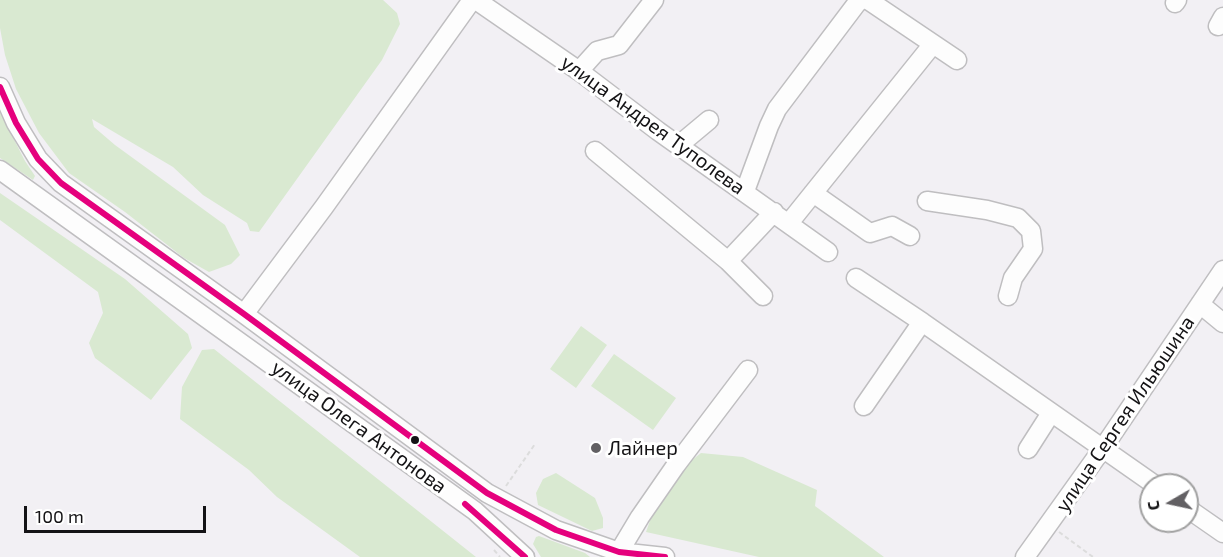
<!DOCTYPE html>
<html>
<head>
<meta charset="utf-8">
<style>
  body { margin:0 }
  #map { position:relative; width:1223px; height:557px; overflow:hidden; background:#f2f0f4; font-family:"Exo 2",sans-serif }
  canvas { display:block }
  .north { position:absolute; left:1139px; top:473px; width:60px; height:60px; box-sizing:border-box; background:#fff; border:2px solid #a1a1a1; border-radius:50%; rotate:261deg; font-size:16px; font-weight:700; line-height:24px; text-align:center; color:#141315 }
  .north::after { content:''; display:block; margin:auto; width:21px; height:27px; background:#626063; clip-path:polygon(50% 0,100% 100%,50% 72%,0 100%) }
  .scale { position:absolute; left:24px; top:506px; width:182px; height:27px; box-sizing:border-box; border:3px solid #141315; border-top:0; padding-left:8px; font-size:18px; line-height:21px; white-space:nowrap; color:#141315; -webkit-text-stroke:4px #fff; paint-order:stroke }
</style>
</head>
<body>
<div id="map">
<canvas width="1223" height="557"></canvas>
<div class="north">С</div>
<div class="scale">100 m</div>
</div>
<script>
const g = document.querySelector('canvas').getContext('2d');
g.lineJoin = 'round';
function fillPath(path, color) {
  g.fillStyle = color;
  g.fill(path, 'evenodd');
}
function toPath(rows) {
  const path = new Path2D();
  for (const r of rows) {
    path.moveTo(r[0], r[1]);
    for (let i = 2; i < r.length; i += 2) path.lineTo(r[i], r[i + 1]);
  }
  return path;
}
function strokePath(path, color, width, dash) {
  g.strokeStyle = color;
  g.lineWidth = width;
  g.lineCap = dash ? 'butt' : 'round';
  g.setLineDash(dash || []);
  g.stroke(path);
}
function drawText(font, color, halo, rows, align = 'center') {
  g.font = font + ' "Exo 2",sans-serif';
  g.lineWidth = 6;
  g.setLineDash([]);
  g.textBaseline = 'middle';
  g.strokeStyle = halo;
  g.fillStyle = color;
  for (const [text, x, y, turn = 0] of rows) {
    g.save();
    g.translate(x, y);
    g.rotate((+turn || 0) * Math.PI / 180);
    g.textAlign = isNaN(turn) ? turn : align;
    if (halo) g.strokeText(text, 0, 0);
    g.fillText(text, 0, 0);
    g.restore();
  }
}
const green = toPath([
  [0,0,383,0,397,13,400,24,382,60,259,232,250,231,247,223,203,195,173,167,92,119,94,127,115,145,225,225,240,255,231,264,209,272,184,258,125,212,69,173,39,133,16,89,5,55,0,28],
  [0,112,25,161,35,176,33,180,0,158],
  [0,193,125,279,188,334,192,348,151,400,95,358,89,343,103,313,98,292,0,220],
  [581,326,607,345,576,388,550,369],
  [214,349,476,557,360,557,277,497,249,470,180,419,182,387,202,350],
  [614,354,676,398,653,430,591,386],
  [701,453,743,457,817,490,815,506,884,557,759,557,646,532,653,512,687,464],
  [556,473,595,498,603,518,603,528,592,531,538,505,536,493,543,479],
  [539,536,585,553,590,557,541,557,533,544,536,537]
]);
const path = toPath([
  [506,486,535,444],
  [1059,532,1093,557],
  [494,550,500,557]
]);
const minor = toPath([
  [476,0,579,71,658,131,828,252],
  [868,0,957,60],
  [1175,3,1177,0],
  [1218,26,1223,17],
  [579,71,597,51,619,45,654,0],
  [0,87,16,123,38,159,61,183,244,314,487,493,556,530,619,552,665,557],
  [682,148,685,140,709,120],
  [595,151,728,261,763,296],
  [0,170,475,511,525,557],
  [745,191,769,126,777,109,857,3,861,0],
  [813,193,870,233,892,226,910,236],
  [927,201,987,210,1018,218,1031,231,1033,249,1013,278,1008,296],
  [789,223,933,44],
  [728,261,774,212],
  [856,278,922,322,1155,485],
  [1200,304,1223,323],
  [244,314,324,207,472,0],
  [864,406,922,322],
  [1028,449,1051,413],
  [1187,508,1223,533],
  [616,557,640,517,676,465,748,370],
  [1025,557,1103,448,1223,270]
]);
const bus1 = toPath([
  [0,87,16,123,38,159,61,183,244,314,487,493,556,530,619,552,665,557],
  [465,504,525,557]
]);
const markers = [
  [415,440,5,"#141315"],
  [596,448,6,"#626063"]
];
const streetNames = [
  ["улица Андрея Туполева",653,125,36],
  ["улица Сергея Ильюшина",1125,414,-56],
  ["улица Олега Антонова",359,427,36]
];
const poiNames = [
  ["Лайнер",608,448]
];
fillPath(green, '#d9e9d1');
strokePath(minor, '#bfbec0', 21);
strokePath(path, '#dcdcdc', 2, [4.5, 3]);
strokePath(minor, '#fdfdfd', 18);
strokePath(bus1, '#e5007d', 6);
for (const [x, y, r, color] of markers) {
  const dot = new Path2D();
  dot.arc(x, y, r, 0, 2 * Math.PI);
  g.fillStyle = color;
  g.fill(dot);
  strokePath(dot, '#fff', 2);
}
drawText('20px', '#141315', '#fff', streetNames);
drawText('20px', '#141315', '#fff', poiNames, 'left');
</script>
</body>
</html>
